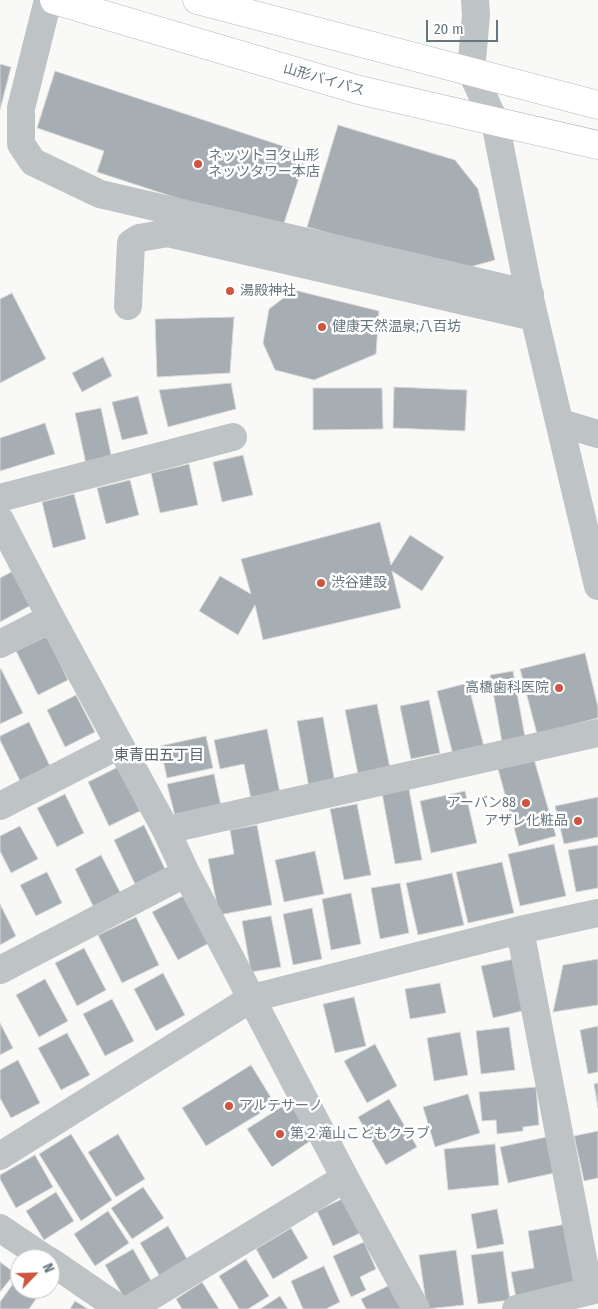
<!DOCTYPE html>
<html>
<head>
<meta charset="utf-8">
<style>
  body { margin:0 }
  #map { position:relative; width:598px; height:1309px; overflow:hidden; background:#f9f9f7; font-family:"Fira Sans Condensed",sans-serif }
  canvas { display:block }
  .north { position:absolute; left:10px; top:1249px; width:50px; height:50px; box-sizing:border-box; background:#fff; border:1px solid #c2c8cb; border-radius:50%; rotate:66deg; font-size:14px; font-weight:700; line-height:20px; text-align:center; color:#66767e }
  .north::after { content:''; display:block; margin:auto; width:18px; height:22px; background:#cf5541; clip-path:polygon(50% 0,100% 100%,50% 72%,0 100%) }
  .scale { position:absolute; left:426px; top:20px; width:72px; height:22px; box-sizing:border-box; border:2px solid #66767e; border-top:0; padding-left:6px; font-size:15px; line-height:18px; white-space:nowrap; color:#66767e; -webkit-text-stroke:4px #fff; paint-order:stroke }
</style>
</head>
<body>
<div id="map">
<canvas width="598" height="1309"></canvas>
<div class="north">N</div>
<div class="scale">20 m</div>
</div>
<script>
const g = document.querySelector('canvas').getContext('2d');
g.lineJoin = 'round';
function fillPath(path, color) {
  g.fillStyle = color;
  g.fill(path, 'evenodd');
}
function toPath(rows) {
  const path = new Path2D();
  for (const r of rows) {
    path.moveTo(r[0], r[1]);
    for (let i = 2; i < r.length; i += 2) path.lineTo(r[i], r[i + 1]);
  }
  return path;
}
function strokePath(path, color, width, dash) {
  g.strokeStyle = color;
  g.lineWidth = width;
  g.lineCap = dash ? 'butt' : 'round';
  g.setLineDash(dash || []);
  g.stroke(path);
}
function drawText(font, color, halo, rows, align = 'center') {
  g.font = font + ' "Fira Sans Condensed","Noto Sans JP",sans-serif';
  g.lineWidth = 5;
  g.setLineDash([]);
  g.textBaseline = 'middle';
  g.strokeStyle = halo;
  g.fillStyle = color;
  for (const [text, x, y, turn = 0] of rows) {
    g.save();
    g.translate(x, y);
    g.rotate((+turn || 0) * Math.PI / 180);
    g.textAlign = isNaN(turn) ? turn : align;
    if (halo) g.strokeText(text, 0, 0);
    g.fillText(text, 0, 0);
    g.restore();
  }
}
const building = toPath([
  [0,64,11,67,0,110,0,64],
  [55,71,307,154,281,232,97,172,104,151,37,128,55,71],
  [338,125,455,160,478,189,495,260,459,270,307,227,338,125],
  [294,290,379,311,376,354,314,380,275,370,263,343,269,309,294,290],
  [12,293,46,359,0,383,0,299,12,293],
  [234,317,230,373,157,377,155,319,234,317],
  [103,357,112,376,82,392,72,373,103,357],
  [231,383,236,409,168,427,159,390,231,383],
  [394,387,467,390,465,431,393,428,394,387],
  [313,388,382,388,383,429,313,430,313,388],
  [138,396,148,434,122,440,112,402,138,396],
  [101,408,112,459,86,464,75,413,101,408],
  [45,423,55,454,0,471,0,438,45,423],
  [243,455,253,495,222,502,213,462,243,455],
  [189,464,198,505,160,513,151,473,189,464],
  [130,480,139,515,106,524,97,488,130,480],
  [74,494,86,539,53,548,42,502,74,494],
  [380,522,391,565,410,535,444,557,422,591,392,571,401,608,263,640,255,605,238,635,199,611,220,576,251,594,241,559,380,522],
  [13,571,31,605,0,622,0,578,13,571],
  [47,636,68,680,38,695,16,651,47,636],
  [585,653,598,707,598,718,537,734,520,669,585,653],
  [0,669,1,669,23,713,0,724,0,669],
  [513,671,525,737,502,742,490,675,513,671],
  [468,683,484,747,453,755,437,691,468,683],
  [76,695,95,732,65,747,47,710,76,695],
  [429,700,440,753,411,759,400,706,429,700],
  [377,704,390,768,358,774,345,710,377,704],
  [323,717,335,783,309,788,297,721,323,717],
  [29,722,50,766,20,781,0,740,0,736,29,722],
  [267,729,280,793,251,799,244,764,220,769,214,740,267,729],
  [206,736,213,768,167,778,160,746,206,736],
  [534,759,556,836,519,846,498,769,534,759],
  [118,767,140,811,109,826,88,782,118,767],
  [214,774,221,806,175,816,167,784,214,774],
  [409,789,422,860,395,864,382,793,409,789],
  [465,791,477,843,431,853,420,801,465,791],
  [65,794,84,833,57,847,37,808,65,794],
  [598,797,598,837,564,844,555,806,598,797],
  [357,804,371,875,344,880,330,809,357,804],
  [144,825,165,869,135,884,114,840,144,825],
  [257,825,272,905,219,915,208,859,234,854,230,830,257,825],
  [20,826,38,859,11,873,0,851,0,836,20,826],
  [554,844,566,896,520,906,508,854,554,844],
  [598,845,598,888,576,892,568,850,598,845],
  [315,851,324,894,284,902,275,860,315,851],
  [101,855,121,894,94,908,75,869,101,855],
  [502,862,514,913,468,923,456,872,502,862],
  [47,872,62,903,36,916,20,885,47,872],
  [452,873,464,925,418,935,406,883,452,873],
  [400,883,409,933,380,939,371,888,400,883],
  [351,893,361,944,331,950,322,899,351,893],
  [183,896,209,943,178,960,152,912,183,896],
  [0,904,16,936,0,945,0,904],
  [312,908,322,959,293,965,283,914,312,908],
  [271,916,281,967,251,972,242,921,271,916],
  [136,917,159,965,122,983,98,935,136,917],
  [84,948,106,990,77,1006,55,963,84,948],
  [514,959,526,1010,493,1018,481,966,514,959],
  [598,959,598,1005,553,1012,563,965,598,959],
  [163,973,185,1015,156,1031,134,989,163,973],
  [45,979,68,1021,39,1037,16,995,45,979],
  [440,983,446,1013,410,1019,405,989,440,983],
  [354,997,366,1046,335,1053,323,1004,354,997],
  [112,999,134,1041,105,1056,83,1014,112,999],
  [0,1023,13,1048,0,1055,0,1023],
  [598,1026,598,1072,588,1074,580,1030,598,1026],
  [509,1027,515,1070,481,1074,476,1031,509,1027],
  [460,1032,468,1075,434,1081,427,1038,460,1032],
  [67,1033,90,1075,61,1090,38,1048,67,1033],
  [375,1044,397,1086,367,1103,344,1061,375,1044],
  [18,1060,40,1103,11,1118,0,1098,0,1070,18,1060],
  [251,1065,275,1104,206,1146,182,1108,251,1065],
  [598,1083,598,1108,594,1084,598,1083],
  [536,1087,539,1125,523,1127,523,1131,497,1134,496,1120,482,1121,479,1092,536,1087],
  [468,1094,480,1133,435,1147,423,1107,468,1094],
  [389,1099,417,1147,386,1165,358,1117,389,1099],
  [289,1102,313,1139,272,1167,247,1129,289,1102],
  [598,1131,598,1178,584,1181,574,1136,598,1131],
  [71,1134,112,1200,81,1221,39,1154,71,1134],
  [118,1134,145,1179,116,1197,88,1152,118,1134],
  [551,1136,559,1172,508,1183,500,1147,551,1136],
  [495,1144,499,1185,448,1190,444,1149,495,1144],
  [35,1155,53,1187,16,1208,0,1179,0,1175,35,1155],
  [143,1187,164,1218,132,1239,111,1208,143,1187],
  [56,1192,74,1221,44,1240,26,1211,56,1192],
  [344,1198,360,1233,333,1246,317,1211,344,1198],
  [497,1209,504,1244,477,1249,471,1214,497,1209],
  [108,1211,129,1243,95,1266,74,1234,108,1211],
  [566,1224,578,1286,516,1298,511,1272,534,1268,528,1231,566,1224],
  [168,1226,190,1264,162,1280,140,1243,168,1226],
  [291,1228,308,1258,273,1279,256,1249,291,1228],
  [364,1242,376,1269,360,1277,366,1290,351,1297,333,1256,364,1242],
  [133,1249,153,1284,126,1301,105,1265,133,1249],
  [456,1250,464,1305,427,1309,419,1255,456,1250],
  [503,1251,510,1300,478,1304,471,1255,503,1251],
  [246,1259,269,1296,248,1309,239,1309,219,1276,246,1259],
  [0,1262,15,1273,0,1292,0,1262],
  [324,1266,340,1302,326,1309,303,1309,291,1281,324,1266],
  [20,1274,20,1289,43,1289,29,1309,0,1309,0,1302,20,1274],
  [202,1282,219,1309,182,1309,176,1299,202,1282],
  [390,1285,401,1309,366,1309,361,1299,390,1285],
  [280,1296,288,1309,260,1309,280,1296],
  [75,1301,88,1309,70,1309,75,1301]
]);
const minor = toPath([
  [48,0,21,108,21,144,33,162,100,194,530,294],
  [475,0,476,15,471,71,495,122,531,303,598,586],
  [128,306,131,243,139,238,168,233,534,317],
  [561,423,598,434],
  [0,498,233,437],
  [0,520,51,618,166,830,186,873,345,1178,416,1309],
  [0,644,51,618],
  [0,806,119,745],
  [166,830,598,733],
  [520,930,589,1290],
  [0,970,186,873],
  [0,1156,252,998,520,930,598,913],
  [0,1228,46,1259],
  [50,1261,120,1309],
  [130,1309,345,1178],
  [516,1309,598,1289]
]);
const highway = toPath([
  [54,0,359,90,598,145],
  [197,0,598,105]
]);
const markers = [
  [198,164,5,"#cf5541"],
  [230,291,5,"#cf5541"],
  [322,327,5,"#cf5541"],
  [321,583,5,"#cf5541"],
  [559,688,5,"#cf5541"],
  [526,803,5,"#cf5541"],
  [578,821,5,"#cf5541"],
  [229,1106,5,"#cf5541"],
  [280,1134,5,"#cf5541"]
];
const streetNames = [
  ["山形バイパス",324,80,16]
];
const poiNames = [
  ["ネッツトヨタ山形",208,156],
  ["ネッツタワー本店",208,172],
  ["湯殿神社",240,291],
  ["健康天然温泉;八百坊",332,327],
  ["渋谷建設",331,583],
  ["高橋歯科医院",549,688,"right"],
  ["アーバン88",516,803,"right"],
  ["アザレ化粧品",568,821,"right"],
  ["アルテサーノ",239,1106],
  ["第２滝山こどもクラブ",290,1134]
];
const neighbourhoodNames = [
  ["東青田五丁目",159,756]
];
fillPath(building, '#a6aeb3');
strokePath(building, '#dbdad9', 1);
strokePath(highway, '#b4b8bb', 29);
strokePath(minor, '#bec3c6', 28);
strokePath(highway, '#fff', 28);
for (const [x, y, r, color] of markers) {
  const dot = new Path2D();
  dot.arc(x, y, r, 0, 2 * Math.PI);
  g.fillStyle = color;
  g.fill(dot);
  strokePath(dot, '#fff', 2);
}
drawText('14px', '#66767e', '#fff', streetNames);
drawText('14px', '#66767e', '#fff', poiNames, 'left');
drawText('15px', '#58646a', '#fff', neighbourhoodNames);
</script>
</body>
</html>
